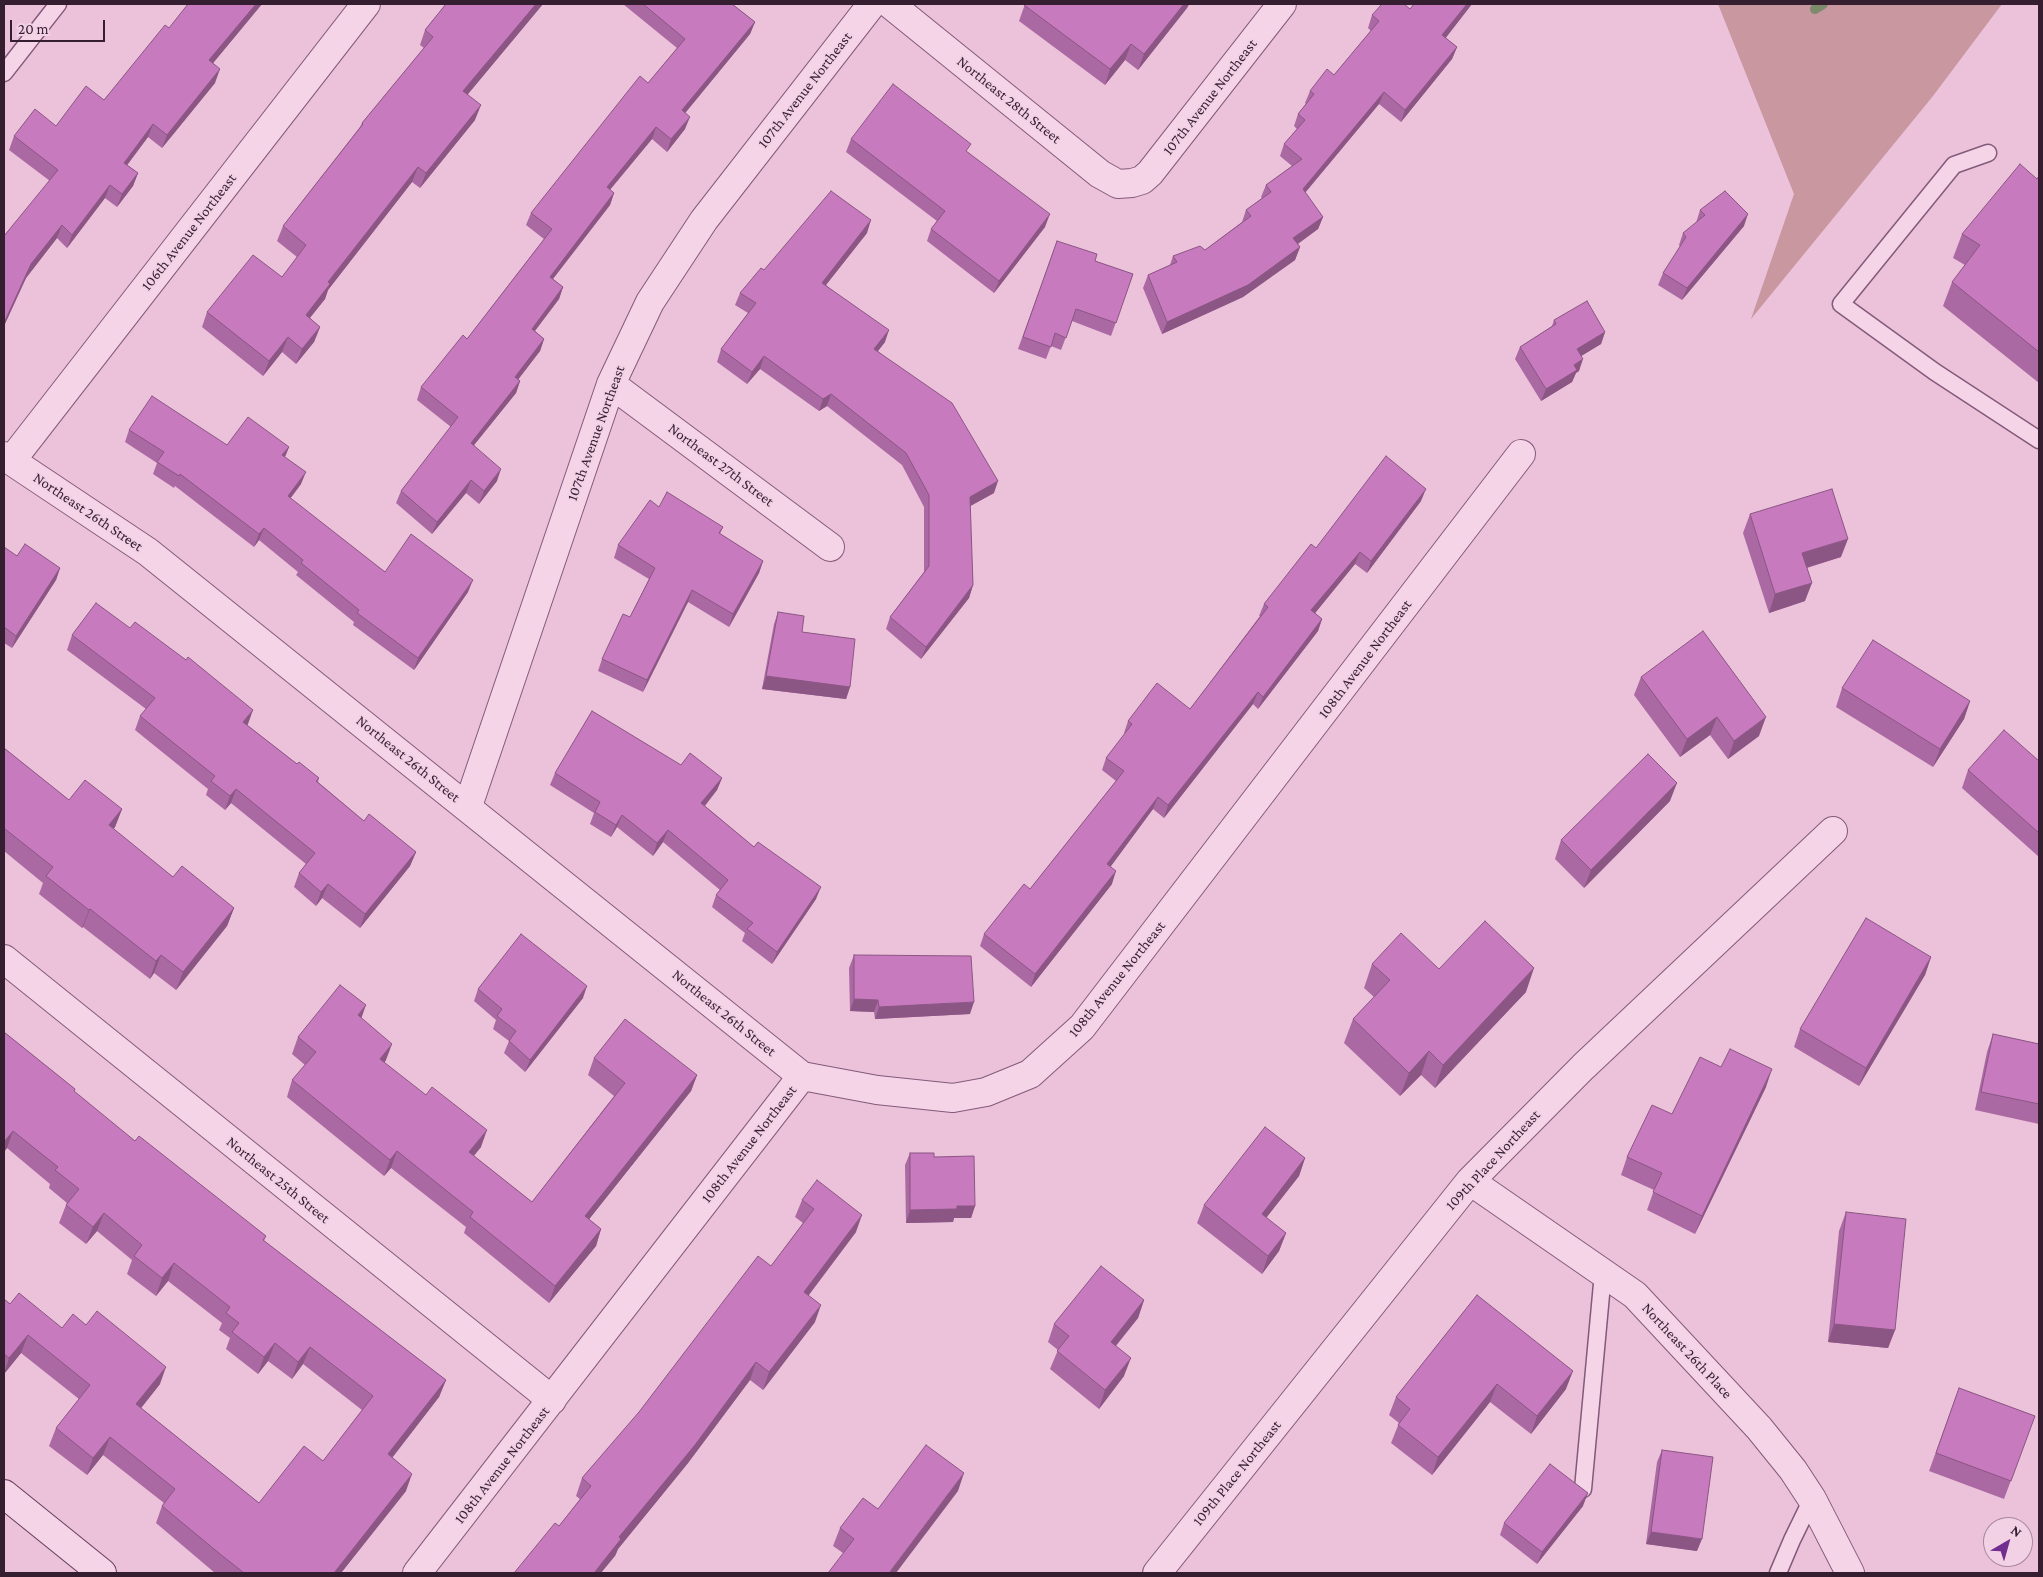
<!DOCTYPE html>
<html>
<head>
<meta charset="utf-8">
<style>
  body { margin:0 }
  #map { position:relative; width:2043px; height:1577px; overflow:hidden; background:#ebc2da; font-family:"Crimson Pro",serif }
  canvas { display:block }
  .frame { position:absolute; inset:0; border:5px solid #341e30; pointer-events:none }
  .north { position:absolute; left:1983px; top:1517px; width:50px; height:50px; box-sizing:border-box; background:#f3d1e5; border:1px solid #a7899d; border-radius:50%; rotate:38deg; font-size:14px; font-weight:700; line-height:20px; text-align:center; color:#341e30 }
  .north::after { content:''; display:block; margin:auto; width:18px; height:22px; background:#722e8f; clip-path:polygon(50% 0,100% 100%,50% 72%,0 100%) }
  .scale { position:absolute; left:10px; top:20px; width:95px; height:22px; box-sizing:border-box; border:2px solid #341e30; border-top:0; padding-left:6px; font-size:15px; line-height:18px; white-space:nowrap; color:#341e30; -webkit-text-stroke:4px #f3d1e5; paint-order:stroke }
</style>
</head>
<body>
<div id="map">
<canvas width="2043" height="1577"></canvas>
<div class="frame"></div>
<div class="north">N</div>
<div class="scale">20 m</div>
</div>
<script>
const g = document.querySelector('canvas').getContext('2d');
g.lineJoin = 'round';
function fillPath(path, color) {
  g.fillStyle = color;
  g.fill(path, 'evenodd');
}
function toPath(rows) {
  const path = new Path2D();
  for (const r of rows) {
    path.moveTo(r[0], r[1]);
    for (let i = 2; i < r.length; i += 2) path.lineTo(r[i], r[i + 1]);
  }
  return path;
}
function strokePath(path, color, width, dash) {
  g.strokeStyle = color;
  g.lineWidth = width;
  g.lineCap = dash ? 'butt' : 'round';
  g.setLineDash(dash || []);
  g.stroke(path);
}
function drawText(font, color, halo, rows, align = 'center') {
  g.font = font + ' "Crimson Pro",serif';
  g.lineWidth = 4;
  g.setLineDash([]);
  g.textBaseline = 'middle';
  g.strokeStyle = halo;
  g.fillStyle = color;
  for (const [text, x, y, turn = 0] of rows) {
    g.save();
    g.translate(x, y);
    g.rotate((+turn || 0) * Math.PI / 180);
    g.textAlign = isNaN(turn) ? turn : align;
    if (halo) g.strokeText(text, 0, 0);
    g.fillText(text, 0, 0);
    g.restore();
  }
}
const green = toPath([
  [1718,4,2002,4,1933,96,1751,319,1794,194]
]);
const stream = toPath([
  [1815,9,1823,4]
]);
const service = toPath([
  [4,73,58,4],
  [1988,153,1954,165,1841,304,1935,372,2039,440],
  [1583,1489,1603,1273],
  [1778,1573,1792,1540,1812,1499]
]);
const minor = toPath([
  [890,4,1100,174,1118,184,1132,183,1142,180,1150,173,1282,4],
  [611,384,830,547],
  [4,456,148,552,802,1076,877,1090,953,1098,986,1092,1030,1074,1082,1027,1521,454],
  [11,461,366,4],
  [468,806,611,384,650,302,704,220,872,4],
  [4,959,552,1400],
  [1470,1181,1635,1295,1759,1428,1793,1470,1812,1499,1850,1573],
  [417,1573,802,1076],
  [1157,1573,1470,1181,1583,1067,1833,831]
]);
const secondary = toPath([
  [4,1494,102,1573]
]);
const wall = toPath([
  [262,4,213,63,215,83,162,148,148,137,127,165,138,173,133,186,117,207,105,198,67,248,57,238,26,278,4,326,4,236,50,181,9,150,14,136,56,126,104,100,169,28],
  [446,4,543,4,468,94,475,120,420,188,412,182,328,290,325,299,310,318,320,327,314,342,296,364,282,352,263,376,202,327,207,312,282,277,297,257,277,241,283,226,360,127,362,123,424,48,420,45,425,30],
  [623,4,732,4,755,22,750,34,685,113,685,129,667,152,652,139,610,190,614,193,610,205,553,279,563,287,559,299,535,331,544,339,540,351,518,379,520,381,516,393,474,445,497,481,479,504,466,493,432,534,396,503,401,491,451,427,417,400,421,387,467,339,544,239,526,225,531,213,648,83,677,48],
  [1025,4,1189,4,1187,8,1138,70,1125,60,1105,85,1019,21],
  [1414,4,1472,4,1445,38,1457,47,1452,59,1401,122,1379,104,1305,193,1323,217,1318,229,1298,244,1300,247,1295,260,1243,297,1162,334,1143,288,1148,275,1170,265,1173,256,1205,250,1242,222,1246,210,1262,198,1261,197,1266,185,1292,166,1280,156,1284,144,1297,129,1294,126,1298,114,1306,104,1305,103,1310,91,1334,75,1371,31,1368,28,1372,15,1410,9],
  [851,139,968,152,1045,227,994,293,927,241,931,229,937,221,846,152],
  [2039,176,2039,383,1943,306,1952,282,1965,265,1953,258,1962,234,2037,179],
  [1700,210,1744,226,1682,300,1658,285,1663,273,1680,247,1679,245,1683,233,1696,223],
  [867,233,826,285,885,342,878,351,994,493,970,506,973,585,969,598,921,659,886,629,890,617,924,572,924,507,902,465,827,406,819,411,760,369,747,384,717,362,721,349,748,313,735,305,740,293,764,270],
  [1057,241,1095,261,1133,274,1111,336,1072,321,1061,350,1051,346,1046,359,1018,349],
  [1554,320,1605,332,1601,344,1581,356,1579,371,1576,373,1572,382,1541,401,1515,359,1520,347,1552,326],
  [129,430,227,445,289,447,285,457,301,484,290,499,385,572,468,592,414,670,353,625,354,622,296,575,298,572,259,540,254,547,175,486,174,488,153,474,157,463,125,442],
  [1421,501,1367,573,1355,564,1315,613,1322,619,1318,631,1258,709,1253,704,1164,818,1153,809,1110,867,1112,884,1031,987,980,946,984,934,1030,889,1116,781,1102,770,1106,758,1125,734,1124,733,1128,721,1190,709,1260,616,1259,616,1264,604,1316,548],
  [659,507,723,527,720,534,763,561,759,573,729,627,688,602,643,692,598,671,602,659,630,617,649,579,614,558,618,545],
  [1750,514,1841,557,1807,568,1805,601,1769,613,1743,533],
  [4,547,17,556,60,568,56,580,12,648,4,643],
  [778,612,802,632,850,687,846,699,762,689,774,624],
  [72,635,248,724,247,725,297,764,319,778,318,782,364,821,416,852,410,866,360,928,322,898,316,906,294,887,299,873,306,864,231,803,225,810,206,795,208,789,135,730,140,716,146,709,67,650],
  [1641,677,1759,736,1728,759,1710,735,1680,757,1634,695],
  [1842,688,1970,701,1964,719,1933,767,1836,707],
  [4,748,69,800,122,809,115,827,113,829,173,877,234,908,227,926,176,990,154,973,150,979,83,927,82,928,39,894,43,883,4,851],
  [2039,761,2039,857,1962,788,1968,770],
  [681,765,722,778,717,790,705,806,816,899,772,964,742,941,745,933,712,907,716,895,720,890,663,842,653,856,617,827,611,837,590,824,594,813,550,785,555,773],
  [1670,801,1584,888,1555,859,1561,840],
  [854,955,970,1014,875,1019,874,1012,850,1011,849,968],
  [1931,957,1925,975,1859,1086,1794,1047,1800,1029],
  [1372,964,1439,969,1526,992,1435,1088,1421,1075,1400,1096,1344,1043,1353,1019,1374,997,1364,988],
  [478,989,583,998,525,1072,504,1053,509,1041,493,1029,496,1020,474,1001],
  [361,1018,386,1060,384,1063,481,1147,474,1156,532,1202,614,1096,588,1075,594,1058,697,1075,691,1091,589,1219,601,1229,596,1246,549,1303,464,1233,466,1227,391,1168,384,1176,287,1097,292,1080,305,1065,292,1054,298,1037],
  [4,1032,75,1089,74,1092,135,1141,266,1236,264,1241,446,1380,439,1397,392,1458,406,1491,341,1573,215,1573,156,1523,162,1506,164,1503,103,1455,87,1475,49,1446,56,1428,79,1399,21,1353,4,1374,4,1299,10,1304,62,1328,160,1384,141,1408,259,1503,323,1461,362,1410,303,1364,292,1379,268,1361,258,1374,226,1349,230,1338,219,1330,222,1323,168,1281,156,1296,127,1274,132,1260,97,1231,86,1244,59,1223,66,1205,67,1203,49,1188,50,1184,7,1148,4,1152],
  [1993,1034,2039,1044,2039,1124,1975,1110,1987,1052],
  [1766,1087,1695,1234,1647,1210,1654,1190,1621,1175,1627,1157,1672,1114],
  [910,1153,934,1157,975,1206,971,1218,954,1218,953,1222,906,1223,905,1165],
  [1305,1158,1299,1176,1266,1218,1286,1233,1279,1251,1262,1274,1197,1223,1204,1205],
  [802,1200,856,1232,809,1295,815,1322,763,1390,750,1380,688,1463,618,1549,615,1556,559,1526,580,1499,576,1496,582,1478,771,1266,803,1223,795,1217],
  [1846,1212,1895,1330,1888,1348,1828,1342,1839,1231],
  [1477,1295,1566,1389,1531,1434,1490,1402,1432,1475,1391,1443,1399,1423,1389,1415,1396,1397],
  [1144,1300,1138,1318,1116,1346,1124,1376,1099,1409,1050,1369,1058,1350,1048,1342,1054,1324],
  [1959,1388,2035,1416,2004,1499,1929,1471],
  [1662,1450,1697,1551,1646,1544,1657,1462],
  [958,1491,843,1553,833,1546,840,1528,878,1509],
  [1583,1506,1537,1564,1500,1535,1504,1523]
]);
const shadedWall = toPath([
  [256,4,262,4,204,74,209,60],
  [536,4,543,4,458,106,463,91],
  [1184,4,1189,4,1187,8,1138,70,1144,54],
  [1467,4,1472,4,1438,48,1442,35],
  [755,22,750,34,677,123,682,110],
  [1131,44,1125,60,1105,85,1110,69],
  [1457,47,1452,59,1401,122,1405,110],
  [220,69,215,83,162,148,167,135],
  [1384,92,1379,104,1298,201,1303,189],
  [481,105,475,120,420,188,426,173],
  [690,117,685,129,667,152,671,139],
  [153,124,148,137,119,176,124,163],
  [656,127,652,139,602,199,607,187],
  [418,167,412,182,328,290,325,299,300,330,306,315,328,282],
  [138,173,133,186,117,207,122,194],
  [110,185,105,198,67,248,72,235],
  [614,193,610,205,545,289,550,277],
  [1050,214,1045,227,994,293,999,281],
  [1748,214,1744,226,1682,300,1687,288],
  [1323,217,1318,229,1289,250,1293,238],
  [871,220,867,233,818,295,822,283],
  [62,225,57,238,26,278,4,326,4,323,31,264],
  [1300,247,1295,260,1243,297,1162,334,1167,322],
  [563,287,559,299,527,341,532,329],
  [320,327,314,342,296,364,302,349],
  [889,330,885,342,870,361,874,349],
  [1605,332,1601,344,1573,361,1577,349],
  [288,337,282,352,263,376,269,361],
  [544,339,540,351,511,389,515,377],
  [764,356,760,369,747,384,752,372],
  [1583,359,1579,371,1576,373,1572,382,1541,401,1546,389,1574,365],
  [520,381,516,393,466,455,471,443],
  [831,394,827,406,819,411,823,399],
  [289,447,284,459,282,455],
  [501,469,497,481,479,504,484,491],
  [306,472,301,484,283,508,288,496],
  [471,480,466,493,432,534,437,522],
  [998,481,994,493,965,509,970,497],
  [1426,489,1421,501,1367,573,1371,561],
  [264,528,259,540,254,547,259,534],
  [1848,539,1841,557,1795,571,1802,553],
  [1360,552,1355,564,1307,623,1311,610],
  [763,561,759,573,729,627,733,614],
  [60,568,56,580,12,648,16,636],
  [473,580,468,592,414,670,418,658],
  [1812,583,1805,601,1769,613,1775,594],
  [973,585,969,598,921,659,926,647],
  [692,590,688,602,643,692,647,680],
  [1322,619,1318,631,1258,709,1263,697],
  [766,676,850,687,846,699,762,689],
  [1258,692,1253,704,1164,818,1168,805],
  [1970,701,1964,719,1933,767,1940,749],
  [253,710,248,724,238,736,243,722],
  [1717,717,1710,735,1680,757,1687,739],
  [1766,717,1759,736,1728,759,1734,741],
  [722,778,717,790,697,815,701,803],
  [1677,783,1670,801,1584,888,1591,870],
  [236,789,231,803,225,810,230,796],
  [1158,797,1153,809,1103,877,1107,864],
  [122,809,115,827,102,844,109,825],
  [622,815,617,827,611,837,616,825],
  [668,830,663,842,653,856,657,843],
  [416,852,410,866,360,928,365,914],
  [1116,871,1112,884,1031,987,1035,974],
  [328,884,322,898,316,906,321,892],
  [821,887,816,899,772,964,777,952],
  [234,908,227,926,176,990,183,972],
  [90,909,83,927,82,928,89,910],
  [161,955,154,973,150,979,156,961],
  [1931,957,1925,975,1859,1086,1866,1068],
  [1534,968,1526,992,1435,1088,1443,1065],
  [587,986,583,998,525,1072,530,1060],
  [854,999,878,1000,874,1012,850,1011],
  [974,1002,970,1014,875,1019,879,1007],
  [366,1005,360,1022,358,1015],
  [392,1044,386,1060,374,1076,380,1059],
  [1429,1051,1421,1075,1400,1096,1409,1073],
  [1772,1069,1766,1087,1695,1234,1702,1216],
  [697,1075,691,1091,579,1232,585,1216],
  [487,1130,481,1147,463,1168,469,1152],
  [13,1131,7,1148,4,1152,4,1142],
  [397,1151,391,1168,384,1176,390,1160],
  [1305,1158,1299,1176,1255,1232,1262,1214],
  [957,1206,975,1206,971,1218,954,1218,953,1222,906,1223,910,1210],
  [104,1213,97,1231,86,1244,93,1227],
  [862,1215,856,1232,798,1309,804,1292],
  [601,1229,596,1246,549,1303,555,1286],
  [1286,1233,1279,1251,1262,1274,1268,1256],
  [174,1263,168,1281,156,1296,162,1278],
  [1144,1300,1138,1318,1104,1360,1111,1342],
  [821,1305,815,1322,763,1390,769,1372],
  [1834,1324,1895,1330,1888,1348,1828,1342],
  [28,1335,21,1353,4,1374,9,1358],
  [275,1343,268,1361,258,1374,264,1357],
  [310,1347,303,1364,292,1379,298,1362],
  [1131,1358,1124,1376,1099,1409,1105,1390],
  [756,1362,750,1380,688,1463,618,1549,615,1556,601,1573,594,1573,619,1537],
  [166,1367,160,1384,130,1422,136,1404],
  [1573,1371,1566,1389,1531,1434,1537,1416],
  [446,1380,439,1397,381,1472,388,1454],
  [1497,1384,1490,1402,1432,1475,1438,1457],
  [110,1437,103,1455,87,1475,93,1458],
  [964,1473,958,1491,896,1573,889,1573],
  [412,1474,406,1491,341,1573,334,1573],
  [1588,1493,1583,1506,1537,1564,1542,1552],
  [1651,1532,1702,1539,1697,1551,1646,1544]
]);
const building = toPath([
  [188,4,256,4,209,60,220,69,167,135,153,124,124,163,138,173,122,194,110,185,72,235,62,225,31,264,4,323,4,236,58,170,14,136,35,109,56,126,86,86,104,100,165,25,169,28,188,4],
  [446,4,536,4,463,91,481,105,426,173,418,167,328,282,330,284,306,315,320,327,302,349,288,337,269,361,207,312,253,255,282,277,306,245,283,226,363,124,362,123,433,37,425,30,446,4],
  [643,4,732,4,755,22,682,110,690,117,671,139,656,127,607,187,614,193,550,277,563,287,532,329,544,339,515,377,520,381,471,443,501,469,484,491,471,480,437,522,401,491,458,417,421,387,463,335,467,339,552,229,531,213,640,76,648,83,685,39,643,4],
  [1025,4,1184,4,1144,54,1131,44,1110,69,1024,5,1025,4],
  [1382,4,1404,4,1410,9,1414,4,1467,4,1442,35,1457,47,1405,110,1384,92,1303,189,1323,217,1293,238,1300,247,1248,285,1167,322,1148,275,1177,262,1173,256,1200,246,1205,250,1251,216,1246,210,1271,192,1266,185,1302,159,1284,144,1305,120,1298,114,1314,94,1310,91,1327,69,1334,75,1379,21,1372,15,1382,4],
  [893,84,971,144,966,151,1050,214,999,281,931,229,945,211,851,139,893,84],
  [2020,164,2037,179,2039,176,2039,352,1952,282,1980,245,1962,234,2020,164],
  [831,191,871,220,822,283,889,330,874,349,952,403,998,481,970,497,973,585,926,647,890,617,929,566,929,495,906,453,831,394,823,399,764,356,752,372,721,349,756,303,740,293,761,268,764,270,831,191],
  [1725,191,1748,214,1687,288,1663,273,1686,237,1683,233,1705,215,1700,210,1725,191],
  [1057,241,1097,254,1095,261,1133,274,1116,323,1076,309,1066,338,1055,333,1051,347,1023,337,1057,241],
  [1587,301,1605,332,1577,349,1583,359,1574,365,1577,370,1546,389,1520,347,1556,324,1554,320,1587,301],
  [152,396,227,445,248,417,289,447,282,455,306,472,288,496,385,572,411,534,473,580,418,658,357,613,359,610,301,563,303,560,264,528,259,534,180,474,179,476,157,462,164,452,129,430,152,396],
  [1386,456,1426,489,1371,561,1360,552,1311,610,1322,619,1263,697,1258,692,1168,805,1158,797,1107,864,1116,871,1035,974,984,934,1024,884,1030,889,1124,771,1106,758,1132,724,1128,721,1157,683,1190,709,1268,607,1264,604,1311,544,1316,548,1386,456],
  [1832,489,1848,539,1802,553,1812,583,1775,594,1750,514,1832,489],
  [667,492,723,527,719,533,763,561,733,614,692,590,647,680,602,659,623,614,630,617,655,568,618,545,650,500,659,507,667,492],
  [25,544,60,568,16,636,4,627,4,547,17,556,25,544],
  [96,603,130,628,135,622,186,660,188,657,253,710,243,722,297,764,299,762,319,778,316,781,364,821,369,814,416,852,365,914,328,884,321,892,299,873,315,853,236,789,230,796,211,781,215,776,140,716,155,698,72,635,96,603],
  [778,612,804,616,802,632,855,639,850,687,766,676,778,612],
  [1703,631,1766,717,1734,741,1717,717,1687,739,1641,677,1703,631],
  [1873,640,1970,701,1940,749,1842,688,1873,640],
  [592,711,681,765,690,753,722,778,701,803,754,847,758,842,821,887,777,952,747,929,753,923,716,895,728,880,668,830,657,843,622,815,616,825,595,812,600,802,555,773,592,711],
  [2004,730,2039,761,2039,833,1968,770,2004,730],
  [4,748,69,800,85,780,122,809,109,825,173,877,182,866,234,908,183,972,161,955,156,961,90,909,89,910,46,876,53,867,5,829,4,830,4,748],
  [1648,754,1677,783,1591,870,1561,840,1648,754],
  [1866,918,1931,957,1866,1068,1800,1029,1866,918],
  [1485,921,1534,968,1443,1065,1429,1051,1409,1073,1353,1019,1390,980,1372,964,1401,933,1439,969,1485,921],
  [521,934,587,986,530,1060,509,1041,516,1031,497,1016,502,1009,478,989,521,934],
  [854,955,971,956,974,1002,879,1007,878,1000,854,999,854,955],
  [340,985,366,1005,358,1015,392,1044,380,1059,426,1095,432,1087,487,1130,469,1152,532,1202,625,1083,594,1058,625,1019,697,1075,585,1216,601,1229,555,1286,470,1217,473,1212,397,1151,390,1160,292,1080,316,1052,298,1037,340,985],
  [4,1032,75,1089,74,1091,135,1141,139,1136,266,1236,263,1240,446,1380,388,1454,412,1474,334,1573,244,1573,220,1554,162,1506,175,1489,110,1437,93,1458,56,1428,90,1385,28,1335,9,1358,4,1354,4,1299,10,1304,19,1293,62,1328,73,1314,86,1325,97,1311,166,1367,136,1404,259,1503,304,1446,323,1461,373,1396,310,1347,298,1362,275,1343,264,1357,232,1332,239,1323,226,1313,230,1307,174,1263,162,1278,134,1256,142,1245,104,1213,93,1227,66,1205,79,1189,55,1170,58,1167,13,1131,4,1142,4,1032],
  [1993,1034,2039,1044,2039,1104,1981,1092,1993,1034],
  [1730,1049,1772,1069,1702,1216,1653,1192,1662,1173,1627,1157,1652,1105,1672,1114,1700,1057,1721,1067,1730,1049],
  [1265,1127,1305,1158,1262,1214,1286,1233,1268,1256,1204,1205,1265,1127],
  [910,1153,934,1153,934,1157,974,1156,975,1206,957,1206,957,1209,910,1210,910,1153],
  [817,1180,862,1215,804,1292,821,1305,769,1372,756,1362,695,1445,619,1537,621,1539,594,1573,514,1573,555,1523,559,1526,591,1486,582,1478,639,1412,758,1256,771,1266,814,1209,802,1200,817,1180],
  [1846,1212,1906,1219,1895,1330,1834,1324,1846,1212],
  [1101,1266,1144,1300,1111,1342,1131,1358,1105,1390,1057,1351,1069,1336,1054,1324,1101,1266],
  [1477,1295,1573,1371,1537,1416,1497,1384,1438,1457,1398,1425,1410,1409,1396,1397,1477,1295],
  [1959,1388,2035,1416,2011,1481,1936,1453,1959,1388],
  [926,1445,964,1473,889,1573,828,1573,854,1539,840,1528,863,1498,878,1509,926,1445],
  [1662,1450,1713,1457,1702,1539,1651,1532,1662,1450],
  [1550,1464,1588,1493,1542,1552,1504,1523,1550,1464]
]);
const streetNames = [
  ["107th Avenue Northeast",805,90,-52],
  ["107th Avenue Northeast",1210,97,-52],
  ["Northeast 28th Street",1009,100,39],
  ["106th Avenue Northeast",189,232,-52],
  ["107th Avenue Northeast",596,433,-70],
  ["Northeast 27th Street",721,465,37],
  ["Northeast 26th Street",88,512,34],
  ["108th Avenue Northeast",1365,659,-53],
  ["Northeast 26th Street",408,759,39],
  ["108th Avenue Northeast",1117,979,-51],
  ["Northeast 26th Street",724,1013,39],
  ["108th Avenue Northeast",749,1144,-52],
  ["109th Place Northeast",1493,1160,-47],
  ["Northeast 25th Street",278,1180,39],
  ["Northeast 26th Place",1687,1351,47],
  ["108th Avenue Northeast",502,1465,-52],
  ["109th Place Northeast",1237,1473,-51]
];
fillPath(green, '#c8979f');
strokePath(stream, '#7d8b6c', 10);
strokePath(service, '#835a7a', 19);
strokePath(minor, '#835a7a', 30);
strokePath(secondary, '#653e5d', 30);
strokePath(service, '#f6d4e8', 16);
strokePath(minor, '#f6d4e8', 28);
strokePath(secondary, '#f6d4e8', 28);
fillPath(wall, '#ab69a3');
fillPath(shadedWall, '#8b5584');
fillPath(building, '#c77abd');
strokePath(building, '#8b5584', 1);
drawText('15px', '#341e30', '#f3d1e5', streetNames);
</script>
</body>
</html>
